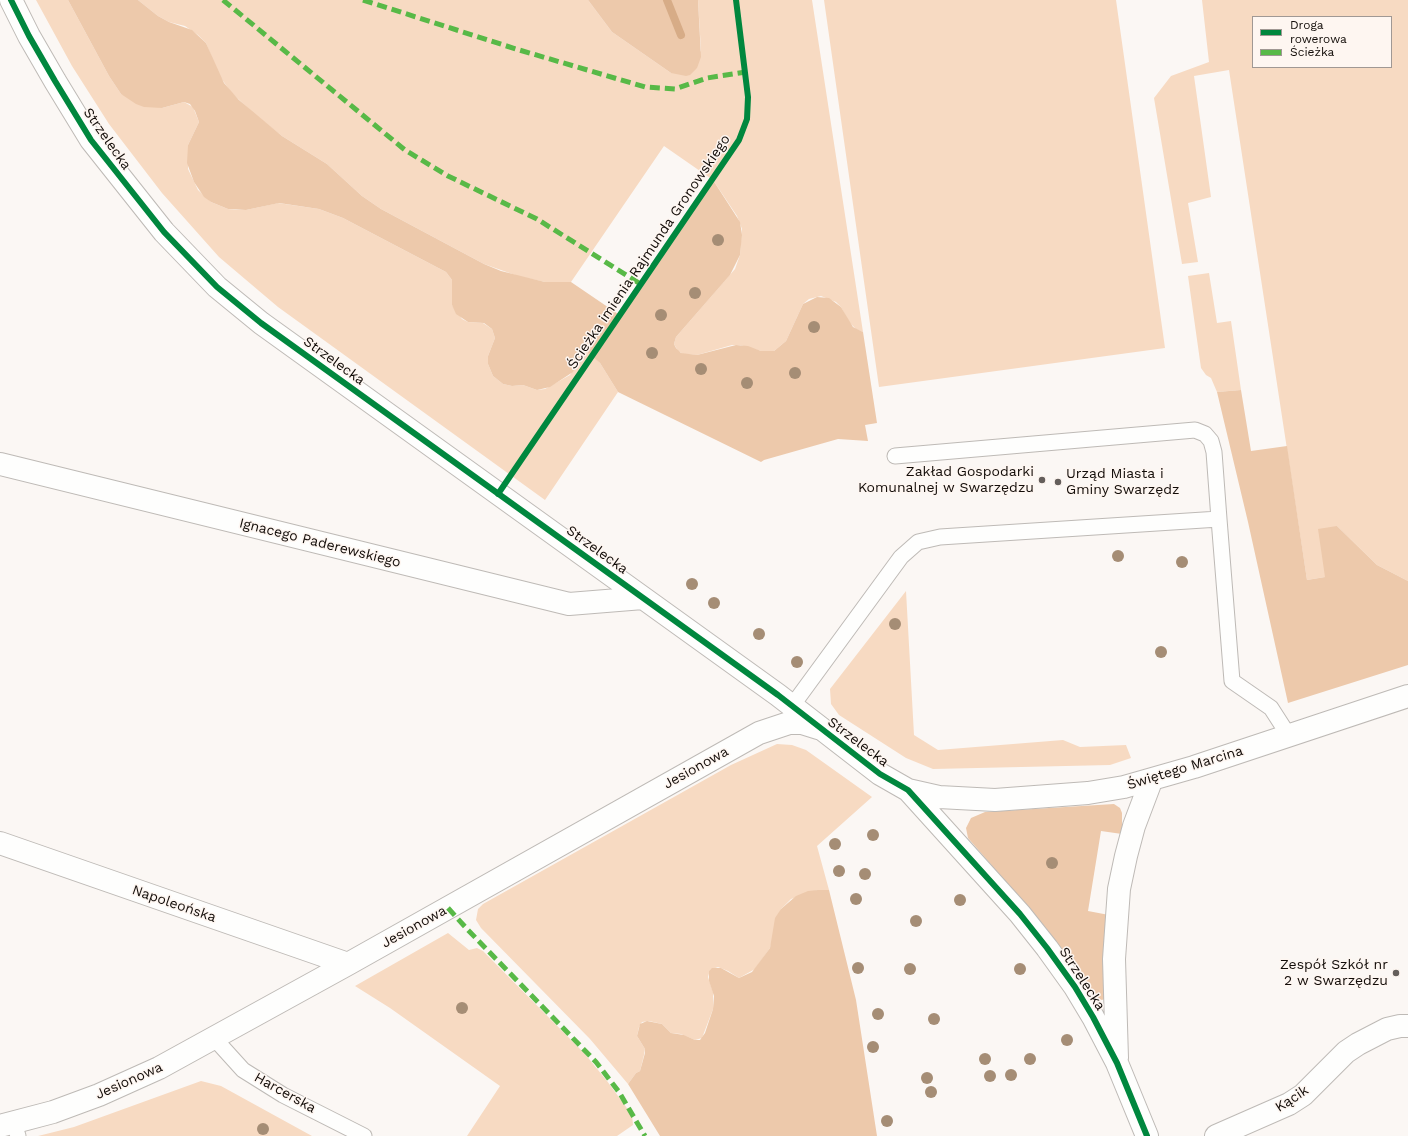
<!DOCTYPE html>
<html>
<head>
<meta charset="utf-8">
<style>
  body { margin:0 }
  #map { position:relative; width:1408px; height:1136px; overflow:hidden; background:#fbf7f4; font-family:"Work Sans",sans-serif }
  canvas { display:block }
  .legend { position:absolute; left:1252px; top:16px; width:140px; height:52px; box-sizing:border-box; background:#fef6f1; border:1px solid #a09894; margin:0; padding:5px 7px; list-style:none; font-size:12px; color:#120c08 }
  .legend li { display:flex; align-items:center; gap:8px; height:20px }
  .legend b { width:20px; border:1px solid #a09894 }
</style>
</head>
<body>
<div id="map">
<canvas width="1408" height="1136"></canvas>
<ul class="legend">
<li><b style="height:5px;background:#00873e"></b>Droga rowerowa</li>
<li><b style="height:5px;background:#58b947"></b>Ścieżka</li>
</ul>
</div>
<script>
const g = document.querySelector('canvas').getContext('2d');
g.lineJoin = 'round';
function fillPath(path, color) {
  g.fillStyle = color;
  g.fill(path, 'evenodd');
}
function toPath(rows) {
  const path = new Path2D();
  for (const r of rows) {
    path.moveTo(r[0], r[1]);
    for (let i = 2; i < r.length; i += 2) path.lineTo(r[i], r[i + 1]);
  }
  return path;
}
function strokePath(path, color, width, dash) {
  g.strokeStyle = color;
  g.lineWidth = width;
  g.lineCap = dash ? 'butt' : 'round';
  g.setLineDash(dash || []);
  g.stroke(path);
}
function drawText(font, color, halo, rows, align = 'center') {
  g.font = font + ' "Work Sans",sans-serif';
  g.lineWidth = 3;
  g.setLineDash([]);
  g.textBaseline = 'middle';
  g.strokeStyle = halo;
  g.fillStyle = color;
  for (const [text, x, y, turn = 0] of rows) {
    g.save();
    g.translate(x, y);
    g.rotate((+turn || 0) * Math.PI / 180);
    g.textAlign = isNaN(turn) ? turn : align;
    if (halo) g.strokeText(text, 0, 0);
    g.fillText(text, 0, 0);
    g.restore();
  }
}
const green = toPath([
  [36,0,68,0,109,76,121,94,162,108,184,102,193,107,199,122,188,145,188,169,198,190,211,202,228,209,237,210,246,210,278,203,319,209,343,218,446,272,452,280,452,305,462,319,468,322,483,323,492,329,495,338,488,356,488,364,493,376,503,384,512,386,523,385,537,390,545,389,570,375,576,364,577,354,584,351,591,354,600,363,618,392,545,500,278,307,219,257,162,193,109,124,72,66],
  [138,0,588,0,612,32,671,73,701,51,698,0,812,0,863,332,856,329,849,322,841,307,836,302,821,296,809,299,803,304,786,341,774,351,761,351,740,345,732,345,697,355,683,354,678,351,674,344,676,337,735,269,740,255,742,229,737,216,713,180,664,146,571,282,545,282,518,276,484,264,381,209,362,196,327,164,282,136,253,113,230,91,219,75,206,43,198,35,185,26,169,22,158,16],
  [824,0,1116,0,1165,348,879,387],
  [1202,0,1408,0,1408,581,1377,565,1337,526,1325,577,1307,580,1229,70,1194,76,1211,197,1188,203,1198,262,1182,264,1154,98,1171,76,1209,62],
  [1253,17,1391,17,1391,67,1253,67],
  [1209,273,1217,323,1231,321,1241,390,1217,392,1211,378,1206,375,1201,368,1188,276],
  [906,591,914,735,938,750,1063,740,1080,747,1126,745,1131,758,1110,765,933,769,906,758,839,715,831,704,830,689],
  [777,744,792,745,806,750,872,797,817,846,829,890,818,890,791,899,781,909,770,948,755,969,739,978,728,971,718,967,710,970,708,977,713,992,713,1009,702,1038,695,1040,681,1034,671,1033,662,1024,649,1021,642,1022,639,1027,637,1036,645,1049,644,1055,640,1071,636,1073,628,1084,590,1039,481,928,476,920,478,909,483,904,731,765],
  [448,933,469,950,477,948,483,951,585,1054,607,1081,632,1115,633,1125,617,1136,467,1136,500,1086,390,1008,355,986],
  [201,1081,221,1086,312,1136,38,1136,74,1127]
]);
const forest = toPath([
  [68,0,138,0,158,16,169,22,192,30,206,43,224,83,239,100,282,136,327,164,362,196,381,209,484,264,501,271,545,282,571,282,621,316,713,180,740,222,742,235,740,255,730,275,676,337,674,344,676,348,681,353,697,355,736,345,748,346,761,351,774,351,786,341,803,304,817,297,829,298,841,307,853,327,863,332,877,423,865,425,868,441,838,439,764,460,761,462,618,392,600,363,586,351,576,355,576,365,573,372,550,387,537,390,523,385,512,386,503,384,493,376,488,364,488,356,495,338,492,329,484,323,468,322,456,314,452,305,452,280,446,272,343,218,319,209,279,203,246,210,228,209,211,202,204,197,194,182,187,163,188,145,199,122,195,111,190,104,184,102,162,108,144,107,136,104,121,94,109,76],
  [588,0,698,0,701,57,697,68,690,75,686,76,671,73,612,32],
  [1241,390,1251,451,1287,446,1307,580,1325,577,1318,529,1337,526,1377,565,1408,581,1408,665,1288,703,1248,522,1217,392],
  [1114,804,1120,808,1122,813,1122,834,1101,831,1088,911,1109,915,1105,994,1104,999,1102,1000,1099,999,1046,928,968,838,966,828,971,818,985,812],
  [818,890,829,890,856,1000,877,1136,660,1136,628,1084,636,1073,640,1071,645,1053,645,1049,637,1036,640,1024,647,1021,662,1024,671,1033,684,1035,695,1040,700,1040,705,1033,713,1009,714,996,709,981,709,971,712,968,721,968,739,978,752,972,770,948,775,918,781,909,796,896,808,891]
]);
const stream = toPath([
  [667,0,681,35]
]);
const service = toPath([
  [895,456,1195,430,1205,434,1211,441,1214,452,1219,519],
  [792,706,901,557,918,542,940,537,1219,519,1232,681,1271,708,1289,736],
  [214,1038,243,1070,283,1095,364,1136],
  [14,1123,18,1136]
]);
const minor = toPath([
  [11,0,29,36,55,81,91,140,164,232,217,287,261,323,778,695,880,774,908,790,1020,914,1047,948,1075,987,1093,1017,1117,1063,1147,1136],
  [0,464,569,604,643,598],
  [908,790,939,797,995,800,1088,793,1124,787,1194,767,1408,696],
  [0,843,348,964],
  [1117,1058,1114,959,1119,889,1126,856,1134,826,1151,781],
  [0,1126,53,1112,99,1095,159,1068,348,964,759,733,789,723,802,723,818,728],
  [1216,1136,1289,1104,1303,1095,1346,1052,1358,1044,1387,1029,1400,1026,1408,1026]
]);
const quiet = toPath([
  [223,0,405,150,448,176,537,219,642,285],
  [363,0,516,49,645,87,675,89,707,78,746,72],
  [448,908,468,930,596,1062,619,1092,645,1136]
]);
const cycleway = toPath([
  [11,0,29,36,55,81,91,140,164,232,217,287,261,323,778,695,880,774,908,790,1020,914,1047,948,1075,987,1093,1017,1117,1063,1147,1136],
  [498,494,739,140,747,119,748,97,736,0]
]);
const trees = [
  [718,240],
  [695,293],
  [661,315],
  [814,327],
  [652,353],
  [701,369],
  [795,373],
  [747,383],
  [1118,556],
  [1182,562],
  [692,584],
  [714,603],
  [895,624],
  [759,634],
  [1161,652],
  [797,662],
  [873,835],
  [835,844],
  [1052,863],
  [839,871],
  [865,874],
  [856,899],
  [960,900],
  [916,921],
  [858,968],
  [910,969],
  [1020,969],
  [462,1008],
  [878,1014],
  [934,1019],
  [1067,1040],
  [873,1047],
  [985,1059],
  [1030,1059],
  [1011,1075],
  [990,1076],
  [927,1078],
  [931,1092],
  [887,1121],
  [263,1129]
];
const markers = [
  [1042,480,4,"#645e5b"],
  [1058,482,4,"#645e5b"],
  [1396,973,4,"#645e5b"]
];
const streetNames = [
  ["Strzelecka",107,139,55],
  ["Ścieżka imienia Rajmunda Gronowskiego",649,252,-56],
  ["Strzelecka",334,361,36],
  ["Ignacego Paderewskiego",320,543,14],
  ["Strzelecka",597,550,36],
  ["Strzelecka",858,742,37],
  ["Jesionowa",696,768,-29],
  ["Świętego Marcina",1185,768,-17],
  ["Napoleońska",174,904,19],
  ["Jesionowa",414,927,-29],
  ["Strzelecka",1082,979,57],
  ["Jesionowa",129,1081,-24],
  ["Harcerska",285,1093,29],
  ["Kącik",1292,1099,-33]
];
const poiNames = [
  ["Zakład Gospodarki",1034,472],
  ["Komunalnej w Swarzędzu",1034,488],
  ["Urząd Miasta i",1066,474,"left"],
  ["Gminy Swarzędz",1066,490,"left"],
  ["Zespół Szkół nr",1388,965],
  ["2 w Swarzędzu",1388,981]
];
fillPath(green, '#f7dac2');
fillPath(forest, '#edc9ab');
strokePath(stream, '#d7ac87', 8);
strokePath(service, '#bebab6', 17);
strokePath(minor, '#bebab6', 24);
strokePath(service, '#fefefd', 15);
strokePath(minor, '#fefefd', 22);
strokePath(quiet, '#58b947', 5, [10, 5]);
strokePath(cycleway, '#00873e', 6);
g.fillStyle = '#a58d75';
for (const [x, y] of trees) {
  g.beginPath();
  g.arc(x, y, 6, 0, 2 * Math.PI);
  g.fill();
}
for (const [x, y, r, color] of markers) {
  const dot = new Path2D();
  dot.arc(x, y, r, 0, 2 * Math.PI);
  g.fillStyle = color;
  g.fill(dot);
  strokePath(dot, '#fef6f1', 1.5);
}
drawText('14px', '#120c08', '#fef6f1', streetNames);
drawText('14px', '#120c08', '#fef6f1', poiNames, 'right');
</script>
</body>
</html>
